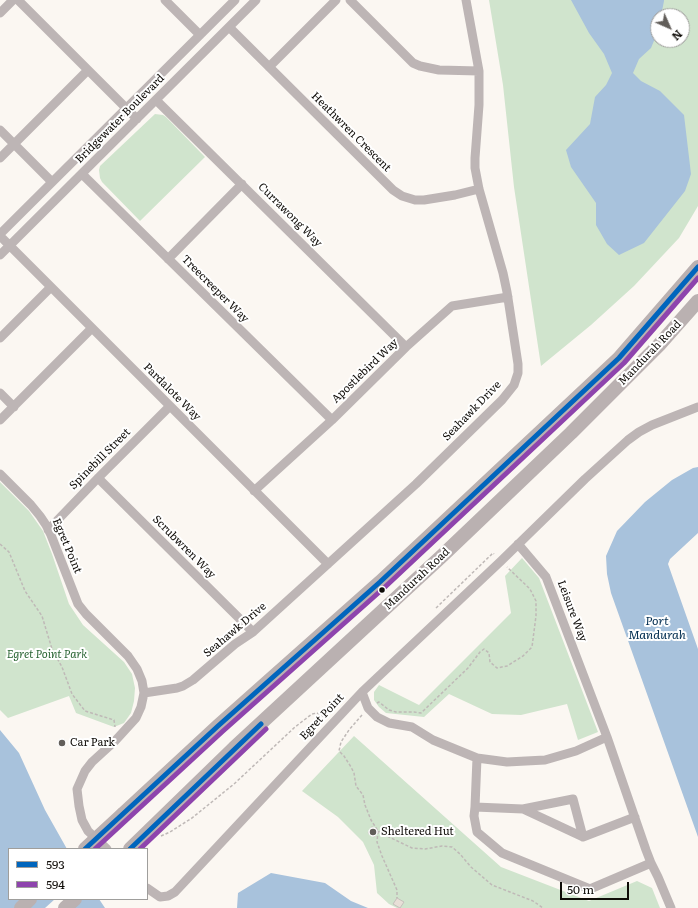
<!DOCTYPE html>
<html>
<head>
<meta charset="utf-8">
<style>
  body { margin:0 }
  #map { position:relative; width:698px; height:908px; overflow:hidden; background:#fbf7f2; font-family:Literata,serif }
  canvas { display:block }
  .legend { position:absolute; left:8px; top:848px; width:140px; height:52px; box-sizing:border-box; background:#fff; border:1px solid #9f9e9c; margin:0; padding:5px 7px; list-style:none; font-size:12px; color:#0f0c08 }
  .legend li { display:flex; align-items:center; gap:8px; height:20px }
  .legend b { width:20px; border:1px solid #9f9e9c }
  .north { position:absolute; left:650px; top:8px; width:40px; height:40px; box-sizing:border-box; background:#fff; border:1px solid #9f9e9c; border-radius:50%; rotate:135deg; font-size:11px; font-weight:700; line-height:16px; text-align:center; color:#0f0c08 }
  .north::after { content:''; display:block; margin:auto; width:14px; height:18px; background:#625e5a; clip-path:polygon(50% 0,100% 100%,50% 72%,0 100%) }
  .scale { position:absolute; left:560px; top:882px; width:69px; height:18px; box-sizing:border-box; border:2px solid #0f0c08; border-top:0; padding-left:5px; font-size:12px; line-height:14px; white-space:nowrap; color:#0f0c08; -webkit-text-stroke:3px #fff; paint-order:stroke }
</style>
</head>
<body>
<div id="map">
<canvas width="698" height="908"></canvas>
<ul class="legend">
<li><b style="height:5px;background:#0065bd"></b>593</li>
<li><b style="height:5px;background:#8e44ad"></b>594</li>
</ul>
<div class="north">N</div>
<div class="scale">50 m</div>
</div>
<script>
const g = document.querySelector('canvas').getContext('2d');
g.lineJoin = 'round';
function fillPath(path, color) {
  g.fillStyle = color;
  g.fill(path, 'evenodd');
}
function toPath(rows) {
  const path = new Path2D();
  for (const r of rows) {
    path.moveTo(r[0], r[1]);
    for (let i = 2; i < r.length; i += 2) path.lineTo(r[i], r[i + 1]);
  }
  return path;
}
function strokePath(path, color, width, dash) {
  g.strokeStyle = color;
  g.lineWidth = width;
  g.lineCap = dash ? 'butt' : 'round';
  g.setLineDash(dash || []);
  g.stroke(path);
}
function drawText(font, color, halo, rows, align = 'center') {
  g.font = font + ' Literata,serif';
  g.lineWidth = 4;
  g.setLineDash([]);
  g.textBaseline = 'middle';
  g.strokeStyle = halo;
  g.fillStyle = color;
  for (const [text, x, y, turn = 0] of rows) {
    g.save();
    g.translate(x, y);
    g.rotate((+turn || 0) * Math.PI / 180);
    g.textAlign = isNaN(turn) ? turn : align;
    if (halo) g.strokeText(text, 0, 0);
    g.fillText(text, 0, 0);
    g.restore();
  }
}
const green = toPath([
  [489,0,698,0,698,206,679,238,634,286,591,325,541,366,514,187,503,85],
  [658,16,682,16,682,40,658,40],
  [155,114,163,115,166,117,205,157,140,221,102,182,100,178,99,170,100,166],
  [0,482,29,511,43,531,52,554,69,604,83,625,124,662,132,674,135,688,134,701,131,713,124,723,114,727,76,713,69,696,8,718,0,710],
  [522,558,539,578,598,732,578,740,567,704,521,715,492,714,449,694,424,717,386,713,379,707,374,700,374,692,379,685,419,705,511,613,505,576],
  [354,736,501,867,589,901,637,881,652,888,660,908,397,908,389,904,377,893,374,865,363,842,338,817,302,791]
]);
const water = toPath([
  [571,0,664,0,664,1,661,16,658,16,658,31,651,48,639,59,633,73,641,81,660,91,684,115,691,174,685,191,644,243,619,255,607,244,596,225,596,203,571,167,566,150,590,124,595,97,606,85,612,73,604,54,589,33],
  [698,467,698,533,670,559,668,564,698,649,698,837,611,593,607,574,606,556,617,531,645,502,672,480,693,468],
  [0,730,19,753,45,810,67,849,9,849,9,899,99,899,105,908,0,908],
  [271,873,325,883,351,901,368,908,237,908,238,893]
]);
const pier = toPath([
  [55,899,79,899,69,908,45,908]
]);
const building = toPath([
  [372,827,378,831,374,837,368,833,372,827],
  [397,898,404,902,400,908,393,904,397,898]
]);
const path = toPath([
  [0,544,9,552,25,591,42,616,52,649,62,667,72,694,85,711,114,720,115,727],
  [436,608,493,553,494,554],
  [377,703,379,702,389,710,396,712,414,712,421,713,468,668,480,652,484,649,489,653,490,662,497,668,507,666,523,656,532,647,536,616,536,601,530,589,507,567],
  [362,715,349,730,341,742,339,751,344,756,351,767,354,773,356,786,363,795,365,805,371,820,378,831,389,837,412,848,425,849,442,846,452,847,460,854,471,867,492,885,533,901,543,908],
  [324,716,340,701],
  [378,831,377,842,382,856,397,890,397,898],
  [161,836,170,832,192,818,234,784,295,727,312,714,317,713,325,717]
]);
const minor = toPath([
  [18,0,137,119],
  [165,0,200,35],
  [350,0,413,63,420,66,439,70,479,71],
  [0,13,13,0],
  [229,27,393,190,402,196,415,200,424,200,455,195,479,189],
  [269,67,336,0],
  [156,100,406,347],
  [0,130,52,182],
  [0,158,88,70],
  [82,174,332,420],
  [0,234,235,0],
  [0,236,328,564],
  [0,255,256,0],
  [168,259,242,184],
  [0,338,51,287],
  [0,393,14,407],
  [0,420,92,328],
  [0,474,31,505,40,516,46,525,51,535,78,604,86,614,128,656,137,669,142,681,144,693,141,707,136,718,115,741,92,762,85,771,77,789,79,806,82,820,88,831,107,849],
  [98,478,253,632],
  [254,491,332,420,406,347,452,306,508,297],
  [48,530,98,478,170,406],
  [518,544,546,577,607,737,646,850,651,863,658,877,671,908],
  [362,692,368,708,377,717,389,723,412,727,433,740,477,758,507,762,545,760,576,751,607,737],
  [144,693,177,688,183,686,193,680,235,644,253,632,416,484,502,400,514,385,518,373,518,364,507,292,503,273,479,189,475,168,475,158,479,105,479,71,466,0],
  [477,758,475,807,523,809,583,837,635,817],
  [475,807,474,816,477,832,502,853,590,889,651,863],
  [523,809,573,799,583,837],
  [147,888,160,897,168,896,175,892,362,692,501,561,585,479,628,440,639,432,652,425,698,407]
]);
const highway = toPath([
  [123,814,218,726,380,582,619,358,698,267],
  [130,849,234,748,443,555,571,433,659,345,698,301],
  [21,908,30,899],
  [65,908,75,899]
]);
const highwayBridge = toPath([
  [85,849,123,814]
]);
const bus1 = toPath([
  [85,849,218,726,380,582,619,358,698,267],
  [130,849,261,724]
]);
const bus2 = toPath([
  [95,849,223,731,385,587,624,363,698,278],
  [140,849,266,729]
]);
const markers = [
  [382,590,3.5,"#0f0c08"],
  [62,743,4,"#625e5a"],
  [373,832,4,"#625e5a"]
];
const streetNames = [
  ["Bridgewater Boulevard",120,119,-45],
  ["Heathwren Crescent",351,132,45],
  ["Currawong Way",290,215,45],
  ["Treecreeper Way",215,289,45],
  ["Mandurah Road",650,353,-46],
  ["Apostlebird Way",365,371,-44],
  ["Pardalote Way",172,392,45],
  ["Seahawk Drive",472,411,-46],
  ["Spinebill Street",100,459,-45],
  ["Egret Point",67,546,67],
  ["Scrubwren Way",184,547,45],
  ["Mandurah Road",417,579,-43],
  ["Leisure Way",572,611,69],
  ["Seahawk Drive",235,630,-40],
  ["Egret Point",322,717,-47]
];
const parkNames = [
  ["Egret Point Park",47,655]
];
const poiNames = [
  ["Car Park",70,743],
  ["Sheltered Hut",381,832]
];
const waterNames = [
  ["Port",657,621],
  ["Mandurah",657,635]
];
fillPath(green, '#d0e4cd');
fillPath(water, '#a8c2dc');
fillPath(pier, '#fbf7f2');
fillPath(building, '#e8dfd7');
strokePath(building, '#c5c0bc', 1);
strokePath(path, '#bfb9b7', 1.5, [3, 2]);
strokePath(minor, '#bdb5b5', 9);
strokePath(highway, '#bab1b1', 14);
strokePath(highwayBridge, '#bab1b1', 14);
strokePath(bus1, '#0065bd', 5);
strokePath(bus2, '#8e44ad', 5);
for (const [x, y, r, color] of markers) {
  const dot = new Path2D();
  dot.arc(x, y, r, 0, 2 * Math.PI);
  g.fillStyle = color;
  g.fill(dot);
  strokePath(dot, '#fff', 1.5);
}
drawText('11px', '#0f0c08', '#fff', streetNames);
drawText('italic 11px', '#296433', '#fff', parkNames);
drawText('11px', '#0f0c08', '#fff', poiNames, 'left');
drawText('italic 12px', '#002c4f', '#fff', waterNames);
</script>
</body>
</html>
